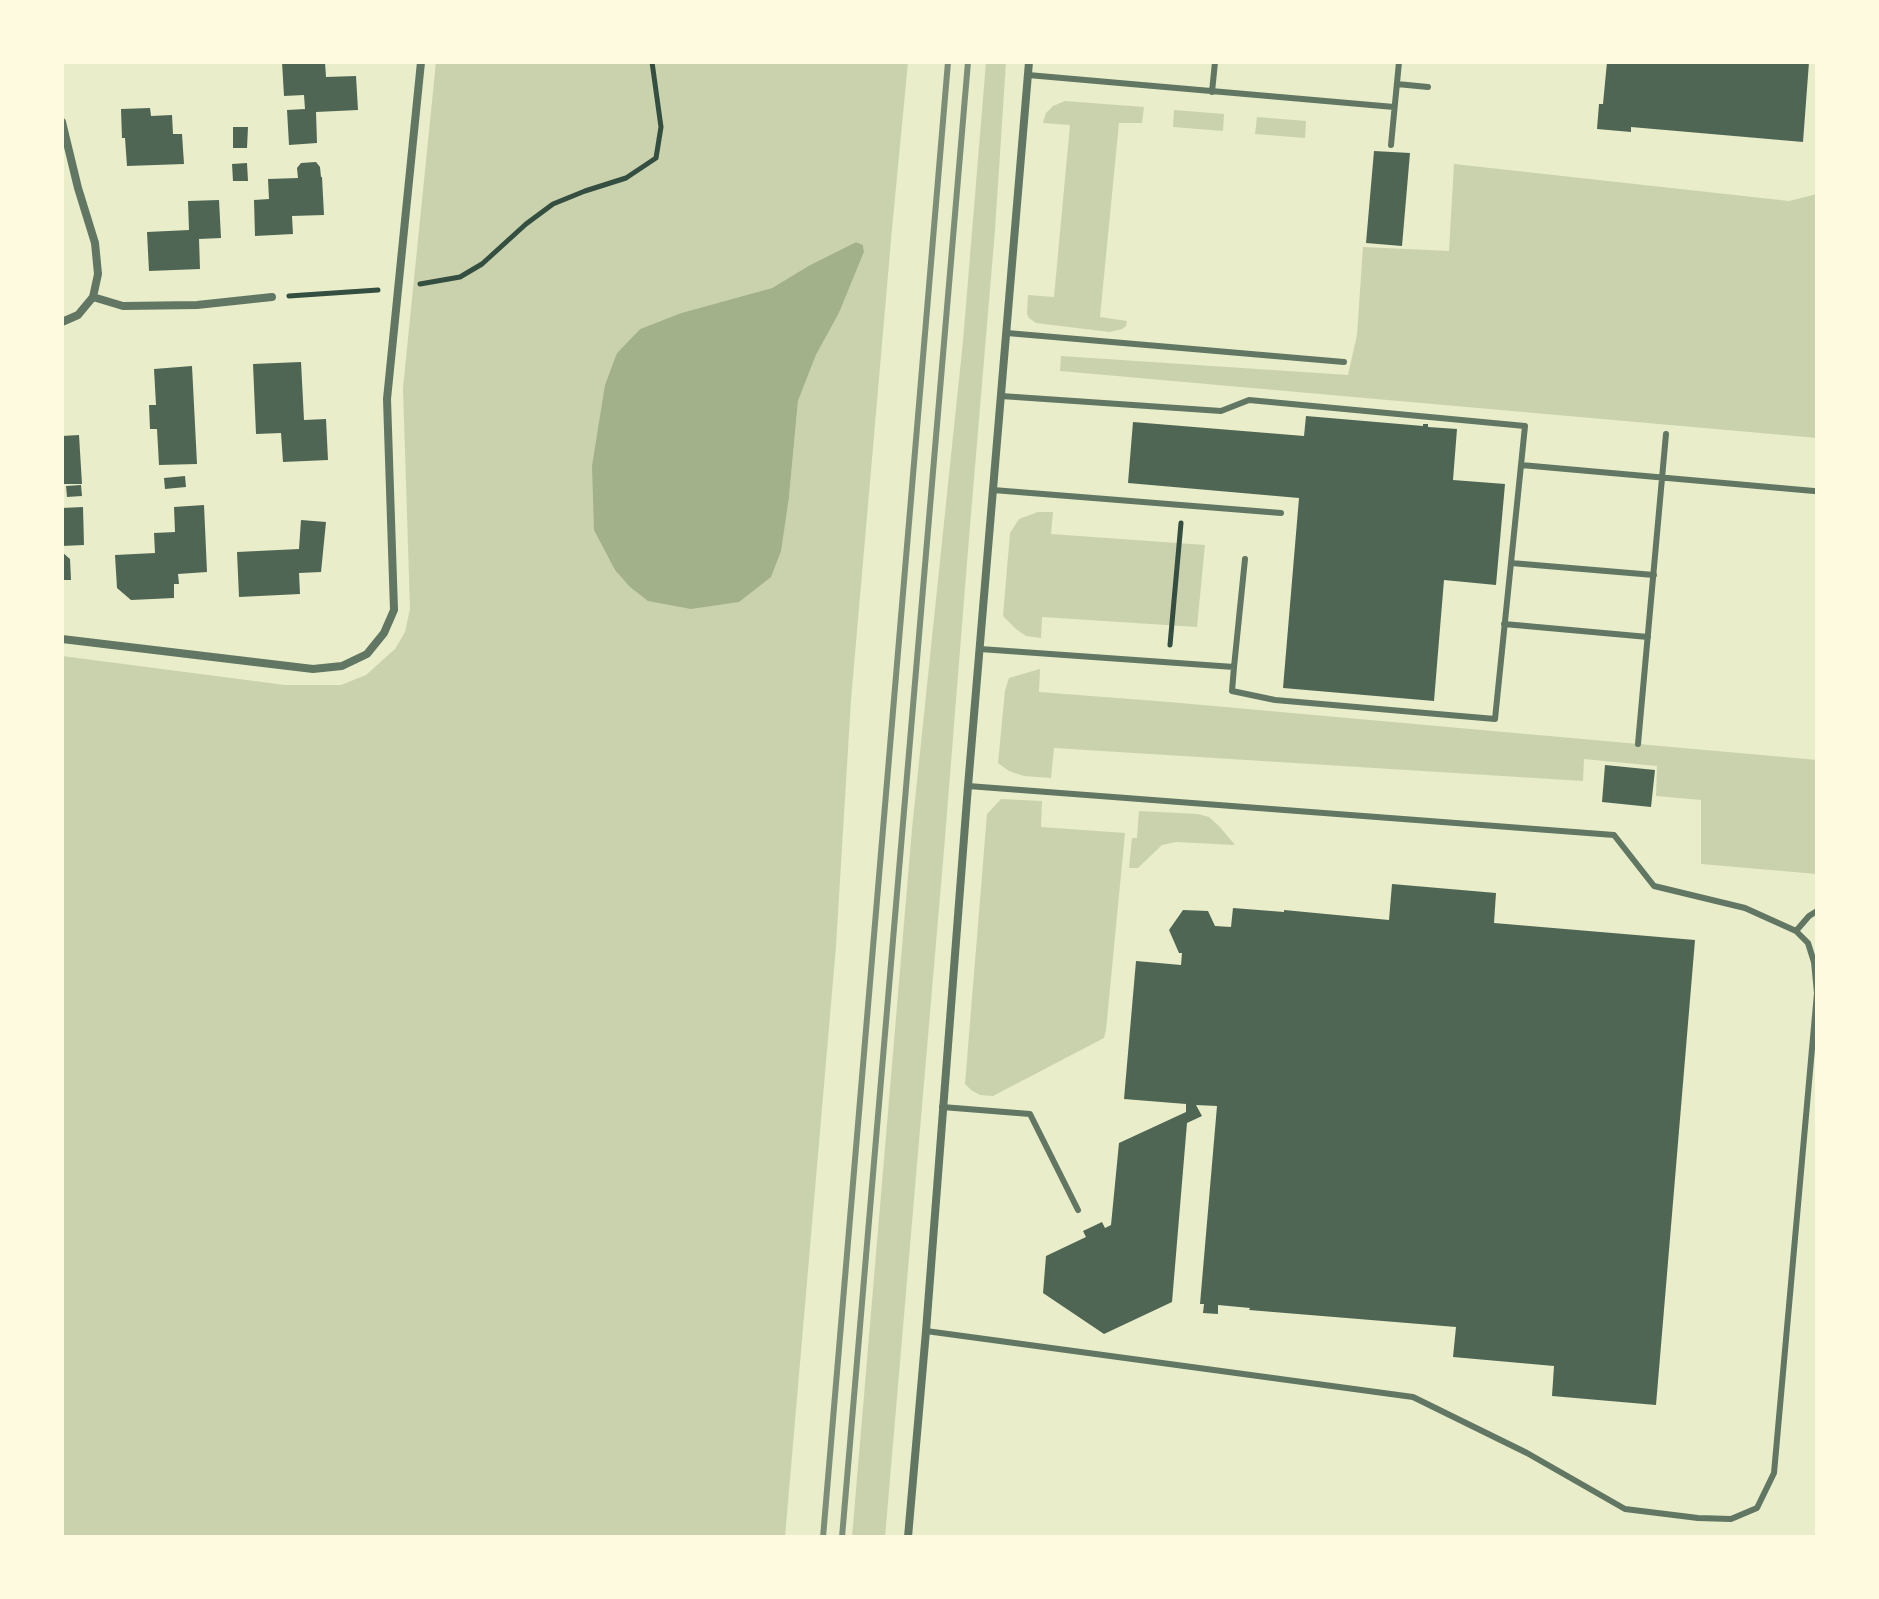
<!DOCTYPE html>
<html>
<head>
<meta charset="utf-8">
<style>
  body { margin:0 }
  #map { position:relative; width:1879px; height:1599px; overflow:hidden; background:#e9edc9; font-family:"DejaVu Sans",sans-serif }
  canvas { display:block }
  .frame { position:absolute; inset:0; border:64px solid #fefae0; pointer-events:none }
</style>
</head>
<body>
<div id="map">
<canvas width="1879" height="1599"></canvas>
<div class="frame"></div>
</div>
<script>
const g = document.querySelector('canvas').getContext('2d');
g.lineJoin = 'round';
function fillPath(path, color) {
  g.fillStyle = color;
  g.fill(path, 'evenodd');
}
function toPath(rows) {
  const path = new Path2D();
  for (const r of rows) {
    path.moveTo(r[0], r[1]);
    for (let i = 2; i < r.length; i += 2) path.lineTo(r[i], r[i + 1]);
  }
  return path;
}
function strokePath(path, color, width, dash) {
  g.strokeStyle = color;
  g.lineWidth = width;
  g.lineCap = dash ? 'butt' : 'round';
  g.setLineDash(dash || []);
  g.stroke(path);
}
const green = toPath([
  [436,62,908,62,892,229,851,700,836,946,785,1537,62,1537,62,656,285,685,341,685,366,675,395,649,405,632,410,609,403,388],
  [856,242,863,245,864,252,839,313,816,355,798,401,789,497,617,353,640,329,681,313,772,288,810,265],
  [986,62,1006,62,995,230,969,538,944,850,885,1537,852,1537,912,829,963,341],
  [1065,101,1144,107,1142,123,1119,123,1100,317,1127,321,1126,326,1122,329,1110,332,1036,323,1029,318,1027,314,1028,295,1054,297,1070,125,1043,123,1046,113,1053,106],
  [1174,110,1224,114,1223,131,1173,127],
  [1257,117,1306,121,1305,138,1255,134],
  [1454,164,1789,201,1817,194,1817,438,1060,371,1061,356,1348,375,1357,335,1363,247,1449,251],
  [1038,512,1053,512,1051,534,1205,545,1197,627,1042,617,1041,638,1026,636,1016,629,1003,616,1010,533,1019,519],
  [1040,669,1039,692,1169,702,1817,760,1817,874,1701,864,1701,800,1656,796,1657,766,1584,759,1583,781,1054,748,1051,778,1024,776,1009,771,998,763,1005,691,1009,678],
  [1001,799,1042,801,1041,827,1125,833,1106,1030,1104,1038,993,1096,980,1095,971,1090,965,1084,987,814],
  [1139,811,1198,814,1209,817,1219,826,1235,845,1176,842,1162,845,1138,868,1129,868,1132,838,1137,838]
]);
const water = toPath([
  [856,242,863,245,864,252,839,313,816,355,798,401,789,497,781,551,771,577,739,602,691,609,648,601,630,587,615,570,594,530,592,466,605,385,617,353,640,329,681,313,772,288,810,265]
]);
const building = toPath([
  [282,62,325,62,326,77,356,76,358,110,316,112,317,143,289,145,287,110,305,109,304,95,284,96],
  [1607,62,1809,62,1803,142,1631,127,1631,132,1597,129,1599,104,1603,104],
  [150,108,151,116,172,115,173,134,182,134,184,164,127,166,125,138,122,138,121,109],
  [233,127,248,127,247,148,233,148],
  [1374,151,1410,153,1402,246,1366,243],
  [316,162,320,167,321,177,322,177,324,215,292,216,293,234,255,236,254,200,269,199,268,179,298,178,297,168,301,163],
  [247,163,248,181,233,181,232,164],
  [219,200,221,238,199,239,200,269,149,271,147,232,189,230,188,201],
  [301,362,304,420,326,419,328,460,283,462,281,433,256,434,253,364],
  [192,366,197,464,159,465,157,429,150,429,149,405,156,405,154,369],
  [1306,416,1423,426,1423,424,1428,424,1428,427,1457,429,1453,480,1505,484,1496,585,1444,580,1434,701,1283,688,1299,498,1128,483,1133,422,1304,436],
  [79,435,82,484,62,484,62,436],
  [185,476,186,487,165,489,164,478],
  [81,485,82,496,67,497,66,486],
  [204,505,207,572,178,574,179,584,174,584,174,598,131,600,117,588,115,555,155,553,154,533,175,532,174,507],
  [83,507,84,545,62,546,62,508],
  [301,520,326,522,321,572,299,573,300,594,239,597,237,552,299,549],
  [62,552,70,559,71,580,62,580],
  [1605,765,1655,770,1651,807,1602,802],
  [1392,884,1496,893,1494,923,1695,940,1656,1405,1552,1396,1554,1366,1453,1357,1456,1327,1249,1310,1250,1308,1218,1305,1218,1314,1203,1313,1204,1304,1200,1304,1217,1106,1196,1105,1202,1116,1187,1123,1172,1302,1104,1334,1043,1293,1046,1256,1086,1237,1083,1231,1102,1222,1105,1228,1111,1225,1119,1143,1186,1112,1186,1104,1124,1099,1136,961,1181,965,1182,953,1179,953,1169,930,1183,910,1208,911,1215,926,1231,927,1233,908,1284,912,1284,910,1389,920]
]);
const path = toPath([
  [420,284,460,277,482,264,526,224,553,204,585,191,626,178,656,158,661,127,652,62],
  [289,296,378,290],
  [1170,645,1181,523]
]);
const service = toPath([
  [1028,75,1394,107],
  [1397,84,1428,87],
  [1212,92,1215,62],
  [1391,145,1399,62],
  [1007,333,1344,362],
  [1001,396,1221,411,1249,400,1525,426,1495,719,1275,700,1232,691,1234,667],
  [1521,465,1814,491],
  [993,490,1281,513],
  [1511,563,1654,575],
  [1504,624,1648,637],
  [980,649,1234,667,1245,559],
  [1638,744,1666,434],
  [1796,931,1809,916,1817,911],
  [942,1107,1030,1114,1078,1210],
  [926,1331,1413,1397,1527,1453,1625,1509,1698,1518,1731,1519,1757,1508,1774,1473,1817,993,1814,962,1808,943,1796,931,1745,908,1654,886,1614,835,968,786]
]);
const minor = toPath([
  [62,122,78,188,95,243,98,274,93,297,78,315,62,322],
  [93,297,123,306,197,305,272,297],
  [62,639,313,669,342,666,367,654,384,633,394,610,387,399,421,62],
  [908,1537,926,1331,968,786,1029,62]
]);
const rail = toPath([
  [823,1537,948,62],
  [842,1537,968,62]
]);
fillPath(green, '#cad2ad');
fillPath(water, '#a3b18a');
fillPath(building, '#4f6655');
strokePath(path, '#344e41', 5);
strokePath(service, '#617663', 6);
strokePath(minor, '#617663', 8);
strokePath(rail, '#7c8e77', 6);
</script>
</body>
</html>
